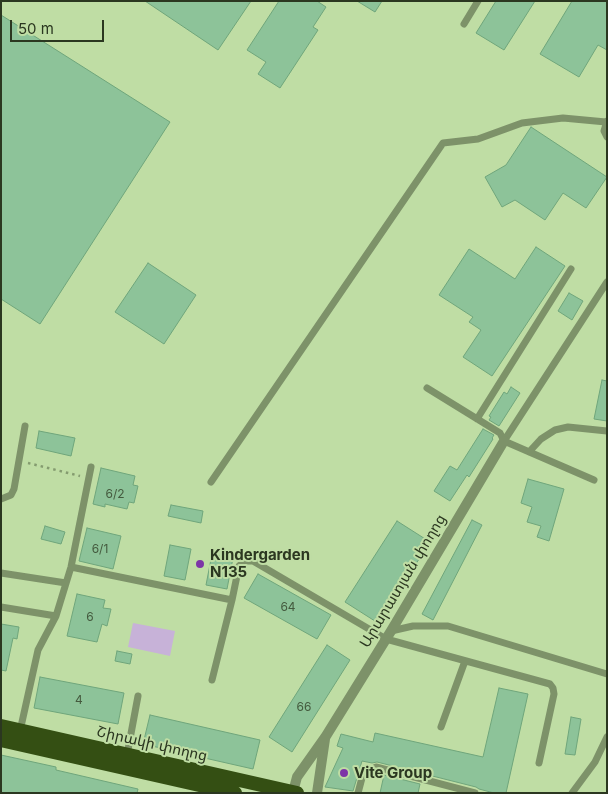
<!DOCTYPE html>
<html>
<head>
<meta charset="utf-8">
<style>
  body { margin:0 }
  #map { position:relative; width:608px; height:794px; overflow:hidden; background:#bfdda4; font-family:Inter,sans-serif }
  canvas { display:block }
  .frame { position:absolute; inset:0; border:2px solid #2b3720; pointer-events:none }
  .scale { position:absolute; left:10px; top:20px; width:94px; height:22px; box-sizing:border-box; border:2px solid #2b3720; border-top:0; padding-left:6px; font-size:15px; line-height:18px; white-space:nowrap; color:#2b3720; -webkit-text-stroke:4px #bfdda4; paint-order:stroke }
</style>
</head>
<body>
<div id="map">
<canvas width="608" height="794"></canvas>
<div class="frame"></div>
<div class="scale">50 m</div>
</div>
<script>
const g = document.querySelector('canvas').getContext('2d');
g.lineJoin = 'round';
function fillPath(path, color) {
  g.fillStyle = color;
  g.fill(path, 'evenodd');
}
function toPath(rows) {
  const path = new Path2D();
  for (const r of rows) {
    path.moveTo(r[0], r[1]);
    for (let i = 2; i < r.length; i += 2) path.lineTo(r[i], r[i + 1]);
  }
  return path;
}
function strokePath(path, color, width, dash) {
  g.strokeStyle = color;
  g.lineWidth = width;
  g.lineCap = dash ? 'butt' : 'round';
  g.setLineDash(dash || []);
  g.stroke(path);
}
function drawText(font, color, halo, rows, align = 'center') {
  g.font = font + ' Inter,"Noto Sans Armenian",sans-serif';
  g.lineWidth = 4;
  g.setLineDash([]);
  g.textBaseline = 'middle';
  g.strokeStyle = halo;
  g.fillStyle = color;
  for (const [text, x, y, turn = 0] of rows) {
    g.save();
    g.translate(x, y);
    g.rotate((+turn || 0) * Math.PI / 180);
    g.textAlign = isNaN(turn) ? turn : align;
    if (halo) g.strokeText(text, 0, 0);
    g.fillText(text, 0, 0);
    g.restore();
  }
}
const green = toPath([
  [133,623,175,631,170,656,128,647]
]);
const building = toPath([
  [145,1,251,1,218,50,145,1],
  [279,1,317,1,326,7,313,27,318,30,280,88,258,74,266,62,247,50,279,1],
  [357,1,382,1,375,12,357,1],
  [496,1,535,1,504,50,476,33,496,1],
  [572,1,607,1,607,50,598,45,579,77,540,54,572,1],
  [1,15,170,122,40,324,1,299,1,15],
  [531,127,607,177,586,208,563,193,545,220,515,200,502,207,485,177,506,165,531,127],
  [536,247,565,266,492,376,463,357,481,330,469,322,473,317,439,295,469,249,515,279,536,247],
  [148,263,196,295,164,344,115,312,148,263],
  [569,293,583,301,572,320,558,311,569,293],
  [602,380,607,381,607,421,594,419,602,380],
  [511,387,520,393,499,426,489,420,491,417,489,416,504,392,507,394,511,387],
  [483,429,494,435,492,438,493,439,469,477,467,475,450,501,434,491,450,466,457,470,483,429],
  [39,431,75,438,71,456,36,448,39,431],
  [101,468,135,476,133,485,138,486,134,503,129,502,127,509,105,504,105,507,93,504,101,468],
  [528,479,564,489,549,541,537,537,541,526,527,522,532,507,521,503,528,479],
  [171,505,203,511,201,523,168,516,171,505],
  [472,520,482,525,433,620,422,614,472,520],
  [397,521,430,542,378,623,345,602,397,521],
  [45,526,65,532,61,544,41,539,45,526],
  [87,528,121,536,113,569,79,561,87,528],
  [170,545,191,549,185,580,164,576,170,545],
  [212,554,233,558,227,589,206,585,212,554],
  [258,574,331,615,317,639,244,598,258,574],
  [77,594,105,600,103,608,111,609,107,626,102,624,97,642,67,636,77,594],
  [1,624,19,627,17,639,13,638,6,671,1,670,1,624],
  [327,645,350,660,292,752,269,737,327,645],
  [117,651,132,654,130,664,115,661,117,651],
  [40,677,124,693,118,724,34,708,40,677],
  [499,688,528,694,506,793,494,793,479,789,476,787,377,762,372,763,362,761,353,791,325,787,343,748,337,746,341,734,373,742,375,733,483,757,499,688],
  [150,715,260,740,253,769,143,744,150,715],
  [571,717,581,719,575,755,565,754,571,717],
  [1,755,56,767,56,770,138,789,137,793,1,793,1,755],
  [384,775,420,784,418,793,380,793,384,775]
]);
const path = toPath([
  [28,463,80,476]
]);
const service = toPath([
  [464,24,478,1],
  [607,121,604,131,607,137],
  [427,388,500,433,504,441,594,480],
  [477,419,571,269],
  [504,441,607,282],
  [529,452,541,439,555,430,568,427,607,431],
  [211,482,443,143,478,139,522,123,563,118,606,122],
  [1,499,11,495,14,489,25,426],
  [71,567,232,600],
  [1,573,66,583],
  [1,607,56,616],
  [391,631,413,626,448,626,607,674],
  [212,680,232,600,239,566,245,561,253,561,386,639,550,684,553,688,554,694,539,763],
  [441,727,465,661],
  [20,731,38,650,56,616,71,567,91,467],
  [127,755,138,696],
  [358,793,363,774,376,767,475,793],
  [572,793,595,762,607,737]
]);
const minor = toPath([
  [293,792,297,777,326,736,391,631,504,441],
  [317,793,325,739]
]);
const trunk = toPath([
  [1,726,297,793],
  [1,740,235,793]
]);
const markers = [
  [200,564,5,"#7d35a7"],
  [344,773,5,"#7d35a7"]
];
const numberNames = [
  ["6/2",115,494],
  ["6/1",100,549],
  ["64",288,607],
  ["6",90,617],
  ["4",79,700],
  ["66",304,707]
];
const poiNames = [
  ["Kindergarden",210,555],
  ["N135",210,572],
  ["Vite Group",354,773]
];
const streetNames = [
  ["Արարատյան փողոց",403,581,-59],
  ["Շիրակի փողոց",152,744,13]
];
fillPath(green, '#c7b2d8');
fillPath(building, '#8dc399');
strokePath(building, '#6fa57b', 1);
strokePath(path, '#849b6f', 2.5, [2.5, 4]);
strokePath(service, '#7d9269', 7);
strokePath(minor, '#7d9269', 10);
strokePath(trunk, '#344f13', 14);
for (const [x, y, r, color] of markers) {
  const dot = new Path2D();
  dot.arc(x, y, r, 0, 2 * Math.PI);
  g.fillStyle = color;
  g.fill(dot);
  strokePath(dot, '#bfdda4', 2);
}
drawText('12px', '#445a3e', null, numberNames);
drawText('bold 15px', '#2b3720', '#bfdda4', poiNames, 'left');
drawText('15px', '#2b3720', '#bfdda4', streetNames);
</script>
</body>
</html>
